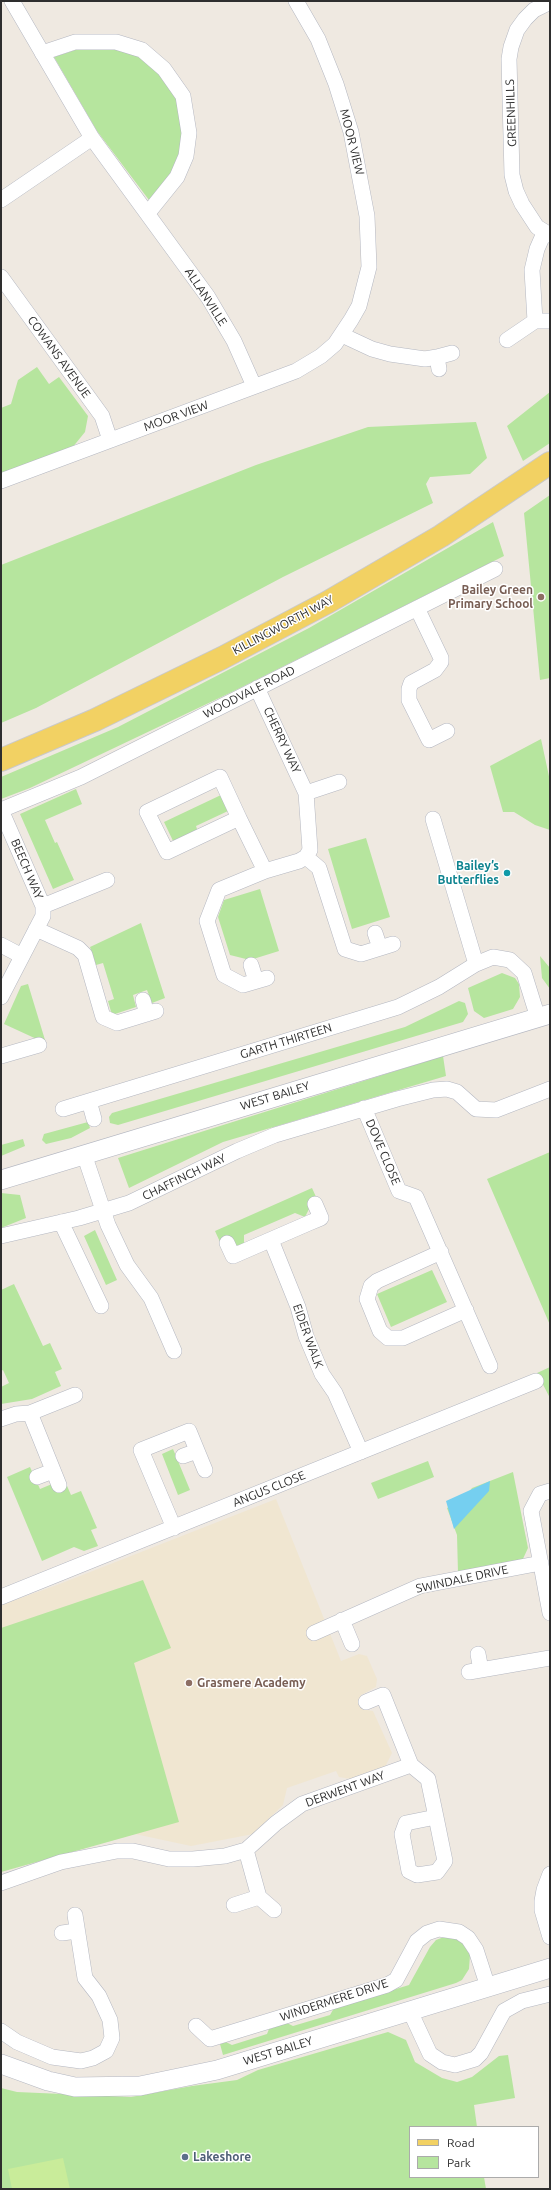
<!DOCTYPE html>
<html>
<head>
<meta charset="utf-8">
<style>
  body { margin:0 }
  #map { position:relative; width:551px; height:2190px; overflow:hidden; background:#efe9e1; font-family:Ubuntu,sans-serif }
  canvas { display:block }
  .frame { position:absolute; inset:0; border:2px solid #2e2e2e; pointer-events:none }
  .legend { position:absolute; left:409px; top:2126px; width:130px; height:52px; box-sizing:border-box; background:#fff; border:1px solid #ababab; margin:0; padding:5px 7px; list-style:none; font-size:12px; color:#2e2e2e }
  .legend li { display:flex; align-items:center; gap:8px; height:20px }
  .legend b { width:20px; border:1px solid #ababab }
</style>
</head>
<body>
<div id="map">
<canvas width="551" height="2190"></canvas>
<div class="frame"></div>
<ul class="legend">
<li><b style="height:5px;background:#f2d163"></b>Road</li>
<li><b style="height:11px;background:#b6e59e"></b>Park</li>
</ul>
</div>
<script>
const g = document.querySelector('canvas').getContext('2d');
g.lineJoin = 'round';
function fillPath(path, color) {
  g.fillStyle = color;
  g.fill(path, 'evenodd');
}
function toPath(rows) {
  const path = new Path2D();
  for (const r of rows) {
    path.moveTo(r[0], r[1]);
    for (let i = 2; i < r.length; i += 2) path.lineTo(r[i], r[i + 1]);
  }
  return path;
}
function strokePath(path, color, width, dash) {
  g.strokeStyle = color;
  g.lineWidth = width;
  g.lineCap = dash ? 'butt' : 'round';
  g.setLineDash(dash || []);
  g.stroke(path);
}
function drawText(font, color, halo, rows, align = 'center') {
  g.font = font + ' Ubuntu,sans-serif';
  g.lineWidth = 3;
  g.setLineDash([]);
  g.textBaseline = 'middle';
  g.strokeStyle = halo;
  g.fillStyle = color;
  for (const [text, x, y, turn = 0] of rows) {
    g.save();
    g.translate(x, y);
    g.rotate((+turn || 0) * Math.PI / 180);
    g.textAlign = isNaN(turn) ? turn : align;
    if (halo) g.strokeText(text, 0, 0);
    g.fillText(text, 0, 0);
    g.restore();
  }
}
const education = toPath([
  [276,1499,341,1661,359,1654,367,1656,377,1679,376,1687,361,1695,367,1710,373,1711,392,1753,385,1767,351,1779,339,1777,336,1771,287,1788,283,1805,253,1834,191,1846,135,1834,1,1872,1,1605,57,1585]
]);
const green = toPath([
  [78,49,116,49,139,55,160,72,177,98,183,132,181,156,172,172,149,200,97,131,54,57],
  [37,367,49,384,59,377,88,416,85,432,72,448,1,473,1,408,11,404,18,380],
  [550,392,550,443,523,461,507,426],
  [476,422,487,458,470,474,430,477,426,484,433,503,283,577,36,708,1,723,1,565,256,465,368,427],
  [550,495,550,678,540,680,524,513],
  [493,522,504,556,234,691,30,788,1,799,1,777,118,727,309,628],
  [541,739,550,781,550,830,535,825,514,812,503,812,490,766],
  [76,789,82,804,45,820,55,843,57,842,74,880,53,889,20,814],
  [221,795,228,811,196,826,198,832,174,843,164,822],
  [366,838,390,917,352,929,328,849],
  [260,889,279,951,250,960,230,955,218,917,224,900],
  [141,923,165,998,152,1003,147,990,133,995,136,1007,112,1015,108,1001,114,999,103,963,96,965,90,947],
  [540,956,550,968,550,989,542,978],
  [502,973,515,978,519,984,520,997,513,1009,484,1018,474,1011,468,988],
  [28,984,45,1040,41,1041,4,1024,21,986],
  [459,1001,465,1003,468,1014,463,1022,118,1125,110,1123,109,1117,112,1113,405,1027],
  [443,1056,446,1076,223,1142,129,1188,118,1158],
  [88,1122,90,1128,71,1138,46,1144,42,1140,44,1134],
  [23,1139,25,1146,1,1156,1,1145],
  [550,1152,550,1325,487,1179],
  [312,1188,317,1199,308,1203,309,1209,305,1217,295,1213,244,1235,244,1246,234,1245,229,1238,220,1242,215,1231],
  [1,1193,20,1195,26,1218,1,1228],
  [95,1230,117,1280,106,1285,84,1236],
  [432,1270,447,1302,391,1327,377,1294],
  [14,1284,43,1346,50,1343,62,1369,55,1372,61,1386,32,1399,1,1404,1,1387,9,1383,3,1370,1,1371,1,1290],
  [550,1367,550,1398,537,1373],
  [173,1449,190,1490,178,1495,162,1454],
  [428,1461,434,1477,378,1499,371,1483],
  [30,1467,40,1489,64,1479,71,1495,81,1491,97,1528,91,1530,98,1546,84,1551,74,1547,42,1561,7,1477],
  [513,1472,528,1548,522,1561,458,1573,457,1535,447,1508,466,1496,472,1488],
  [143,1580,171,1648,134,1663,179,1822,1,1872,1,1628],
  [444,1937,457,1939,463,1943,470,1955,469,1969,462,1980,456,1983,223,2055,220,2044,226,2042,232,2045,267,2034,269,2029,287,2023,293,2026,330,2015,334,2008,409,1985,430,1947,436,1940],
  [388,2032,406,2040,415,2062,442,2078,457,2082,472,2077,499,2056,508,2055,515,2098,474,2105,477,2127,410,2127,410,2177,484,2177,486,2189,1,2189,1,2088,17,2092,131,2097,192,2086,237,2080,258,2070]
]);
const pitch = toPath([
  [63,2158,70,2189,12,2189,8,2169]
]);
const water = toPath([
  [490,1481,489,1491,454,1529,446,1501]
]);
const minor = toPath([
  [12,1,92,138,208,297,234,341,254,386],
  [550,2,534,10,525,19,517,30,511,47,509,59,512,175,516,191,522,204,537,227,550,235],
  [42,53,75,42,116,42,142,50,164,69,183,96,189,133,186,156,177,177,148,213],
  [1,200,92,138],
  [1,277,102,416,110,440],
  [535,321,532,270,537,249,544,233],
  [342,335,372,349,390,354,425,359,437,357],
  [507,340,535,321,550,321],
  [439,369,437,357,452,353],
  [1,481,296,371,321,356,335,344,351,320,359,306,369,267,367,216,351,132,336,84,318,39,296,1],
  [417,608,441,658,441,662,435,670,411,683,409,689,409,700,429,740,447,731],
  [257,688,306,793,310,850,306,857,299,861,265,871,219,890,207,921,224,975,243,985,267,978],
  [306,793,339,782],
  [1,810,81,777,495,569],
  [239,818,220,777,147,812,167,852,239,818,265,871],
  [433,819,476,964],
  [306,857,319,868,345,949,361,954,393,944],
  [43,906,107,880],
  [36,929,78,948,85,955,103,1017,117,1023,156,1011],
  [375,933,380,948],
  [1,945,22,956],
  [251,965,256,981],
  [1,997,43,916,43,906,1,810],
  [143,1000,147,1014],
  [1,1056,39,1045],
  [89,1101,94,1119],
  [364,1108,399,1191,416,1197,490,1366],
  [63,1109,398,1007,439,987,476,964,493,957,510,960,524,973,538,1018],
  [84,1154,108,1225,127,1265,151,1298,174,1351],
  [61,1222,101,1306],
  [1,1236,79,1218,129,1203,237,1151,275,1135,397,1099,433,1090,447,1089,457,1092,476,1109,496,1110,550,1089],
  [271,1240,298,1307,306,1336,322,1374,335,1393,361,1452],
  [227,1243,233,1256,309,1223,321,1218,315,1204],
  [441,1252,377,1281,371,1286,367,1299,380,1331,388,1338,403,1338,466,1310],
  [30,1413,59,1485],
  [1,1419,16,1414,30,1413,75,1395],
  [183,1456,197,1451],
  [37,1477,53,1471],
  [550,1491,540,1494,531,1511,550,1613],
  [174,1528,141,1450,189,1431,205,1470],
  [1,1597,536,1381],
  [342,1620,352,1644],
  [314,1633,420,1586,541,1563],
  [478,1654,481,1670],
  [469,1672,550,1658],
  [411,1765,428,1779,436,1817,445,1861,437,1872,417,1875,409,1871,402,1834,406,1823,436,1817],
  [246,1850,259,1897,274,1910],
  [550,1874,544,1890,542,1901,542,1910,550,1937],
  [1,1883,61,1862,117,1851,133,1851,169,1859,193,1859,225,1856,246,1850,276,1823,302,1804,411,1765,383,1695,366,1702],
  [234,1905,259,1897],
  [62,1933,77,1931],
  [410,2011,430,2054,442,2062,455,2065,475,2059,481,2053,504,2011,522,2001,550,1994],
  [196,2026,210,2039,387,1985,396,1980,417,1941,427,1933,439,1929,459,1932,468,1938,476,1950,488,1987],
  [1,2031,17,2042,52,2057,81,2061,93,2058,106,2051,112,2038,110,2020,99,1996,85,1978,75,1915]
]);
const tertiary = toPath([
  [1,1180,550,1014],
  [1,2064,48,2081,75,2087,140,2086,217,2070,550,1968]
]);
const primary = toPath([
  [1,760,95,720,222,658,328,602,441,536,550,463]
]);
const markers = [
  [541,597,4,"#8d6e63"],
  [507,873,4,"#0f9aa8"],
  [189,1683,4,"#8d6e63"],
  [185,2157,4,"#5c6f8a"]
];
const streetNames = [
  ["GREENHILLS",511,113,-92],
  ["MOOR VIEW",352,142,76],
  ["ALLANVILLE",206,297,57],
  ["COWANS AVENUE",59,357,54],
  ["MOOR VIEW",176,416,-20],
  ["KILLINGWORTH WAY",283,625,-28],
  ["WOODVALE ROAD",249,692,-27],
  ["CHERRY WAY",282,740,65],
  ["BEECH WAY",27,869,67],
  ["GARTH THIRTEEN",286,1041,-17],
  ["WEST BAILEY",275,1096,-17],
  ["DOVE CLOSE",383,1152,67],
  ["CHAFFINCH WAY",184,1177,-26],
  ["EIDER WALK",308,1336,70],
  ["ANGUS CLOSE",269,1489,-22],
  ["SWINDALE DRIVE",462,1579,-12],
  ["DERWENT WAY",345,1789,-20],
  ["WINDERMERE DRIVE",334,2000,-18],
  ["WEST BAILEY",278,2051,-17]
];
const educationNames = [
  ["Bailey Green",533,590],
  ["Primary School",533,604],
  ["Grasmere Academy",197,1683,"left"]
];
const cultureNames = [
  ["Bailey’s",499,866],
  ["Butterflies",499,880]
];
const serviceNames = [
  ["Lakeshore",193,2157]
];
fillPath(education, '#f0e6d1');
fillPath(green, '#b6e59e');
fillPath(pitch, '#c9ec9a');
fillPath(water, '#75cff0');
strokePath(minor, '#b4b7c1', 16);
strokePath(tertiary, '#b4b7c1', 20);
strokePath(primary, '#c9c9c9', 24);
strokePath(minor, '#fff', 15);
strokePath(tertiary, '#fff', 19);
strokePath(primary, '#f2d163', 22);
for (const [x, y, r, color] of markers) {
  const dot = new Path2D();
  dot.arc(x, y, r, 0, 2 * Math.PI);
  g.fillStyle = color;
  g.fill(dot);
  strokePath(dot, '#fff', 1.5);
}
drawText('12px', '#2e2e2e', '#fff', streetNames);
drawText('bold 12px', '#785e54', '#fff', educationNames, 'right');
drawText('bold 12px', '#0d838f', '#fff', cultureNames, 'right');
drawText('bold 12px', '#4e5e75', '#fff', serviceNames, 'left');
</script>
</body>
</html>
